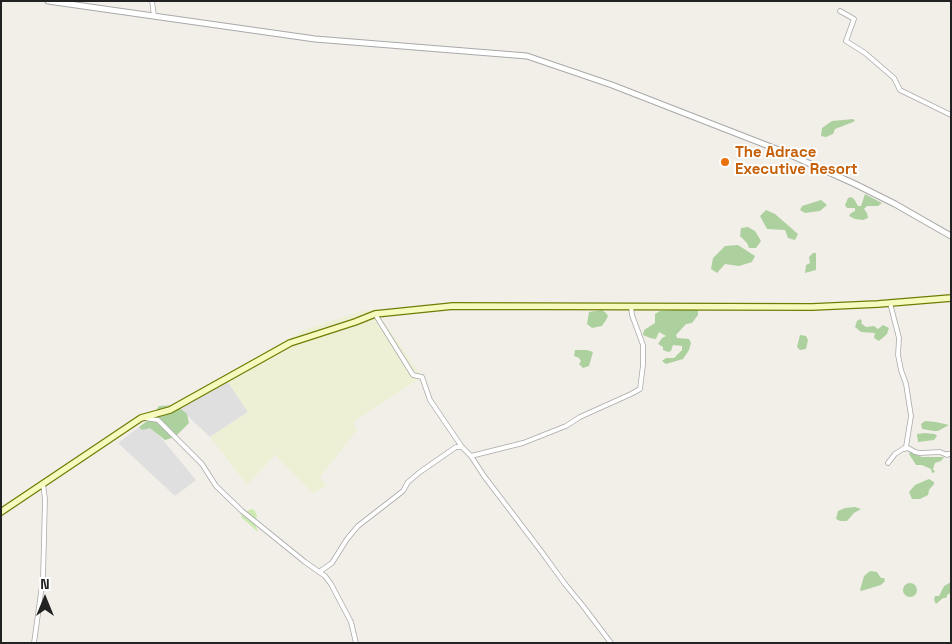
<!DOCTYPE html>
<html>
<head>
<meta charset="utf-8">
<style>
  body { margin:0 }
  #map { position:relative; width:952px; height:644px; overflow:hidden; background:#f2efe9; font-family:"Space Grotesk",sans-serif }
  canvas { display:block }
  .frame { position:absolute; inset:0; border:2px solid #222; pointer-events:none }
  .north { position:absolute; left:20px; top:574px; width:50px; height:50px; -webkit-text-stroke:4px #fff; paint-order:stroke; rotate:0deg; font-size:14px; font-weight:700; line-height:20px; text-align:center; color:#222 }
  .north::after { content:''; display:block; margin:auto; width:18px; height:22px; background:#222; clip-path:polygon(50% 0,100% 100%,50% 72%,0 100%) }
</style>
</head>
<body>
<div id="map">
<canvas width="952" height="644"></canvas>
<div class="frame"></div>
<div class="north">N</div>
</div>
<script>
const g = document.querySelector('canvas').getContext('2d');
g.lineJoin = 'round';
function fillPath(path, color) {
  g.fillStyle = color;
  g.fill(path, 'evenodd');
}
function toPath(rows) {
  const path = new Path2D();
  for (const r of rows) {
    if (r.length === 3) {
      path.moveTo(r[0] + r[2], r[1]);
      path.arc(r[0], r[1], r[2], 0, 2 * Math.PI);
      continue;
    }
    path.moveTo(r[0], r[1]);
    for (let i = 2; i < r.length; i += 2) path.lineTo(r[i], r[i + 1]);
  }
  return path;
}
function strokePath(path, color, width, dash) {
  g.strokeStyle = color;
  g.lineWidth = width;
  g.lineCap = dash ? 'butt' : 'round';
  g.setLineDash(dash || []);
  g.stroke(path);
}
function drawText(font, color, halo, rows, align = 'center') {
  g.font = font + ' "Space Grotesk",sans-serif';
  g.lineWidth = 4;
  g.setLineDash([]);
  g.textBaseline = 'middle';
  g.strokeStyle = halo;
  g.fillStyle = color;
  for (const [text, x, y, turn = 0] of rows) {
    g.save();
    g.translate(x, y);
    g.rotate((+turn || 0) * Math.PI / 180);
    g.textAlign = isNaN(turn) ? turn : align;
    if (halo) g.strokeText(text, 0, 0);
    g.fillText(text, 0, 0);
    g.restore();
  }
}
const residential = toPath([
  [224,376,248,412,210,437,176,405],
  [147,421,196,480,175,496,118,443]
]);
const farmland = toPath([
  [379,309,380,316,422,377,353,422,357,430,320,477,327,486,313,493,275,455,247,485,210,437,248,412,224,376,303,330,362,311]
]);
const grass = toPath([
  [252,509,255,511,257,516,255,523,258,532,241,517,242,513]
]);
const forest = toPath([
  [853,119,855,121,853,122,835,129,833,134,826,137,821,136,822,128,832,121],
  [865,194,882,203,878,206,867,206,864,209,867,213,868,218,863,220,855,219,849,216,851,213,855,211,855,208,847,208,845,205,848,198,851,197,854,199,858,206,861,206],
  [821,200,827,205,820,211,805,213,800,210,802,206],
  [766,210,775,214,798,234,795,240,788,238,785,230,767,229,760,216],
  [748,227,755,231,761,241,756,248,749,248,747,243,740,236,741,228],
  [738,245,755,256,752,262,739,266,725,264,717,273,711,269,713,258,725,246],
  [813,253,816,253,816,270,805,273,806,265,810,263,809,257],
  [691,309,698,310,698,315,692,323,686,324,676,335,677,338,689,339,691,343,689,350,683,359,666,364,662,361,666,358,674,358,682,350,682,346,673,345,671,351,668,352,663,350,663,347,658,344,662,338,666,336,659,332,656,339,650,338,643,335,644,330,655,323,655,314,660,311],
  [602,310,606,313,608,316,606,320,602,326,592,328,587,324,589,312],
  [860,319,862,321,861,323,866,327,874,326,878,329,883,325,889,328,887,334,879,341,874,338,875,333,861,332,855,327,857,321],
  [800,335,806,336,808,340,806,349,800,350,797,347],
  [575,350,587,350,593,352,589,366,583,368,579,364,581,361,579,358,574,356],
  [176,405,187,414,189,423,175,437,165,440,150,428,142,430,139,427,151,418,159,406],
  [925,421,936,422,949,425,938,431,934,431,922,429,921,424],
  [925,433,935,434,937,436,934,440,918,442,917,434],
  [910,452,922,457,944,457,941,461,935,463,933,469,935,472,932,473,931,469,922,465,916,465,909,454],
  [929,479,934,482,934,484,929,490,928,495,920,499,912,499,909,492,915,485],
  [855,507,861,509,854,513,847,521,840,521,836,519,838,511,845,508],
  [870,571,877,572,881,578,884,578,885,581,881,585,861,591,860,590,864,576],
  [951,582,951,593,948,594,946,598,943,598,936,604,934,600,935,596,939,596,944,586],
  [910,590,7]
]);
const minor = toPath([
  [152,1,154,16],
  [840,11,854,19,846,41,865,53,894,78,900,90,951,115],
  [375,314,413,375,422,377,430,400,462,447,471,456,484,476,541,551,565,584,583,606,611,643],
  [145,418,158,420,202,464,216,486,242,511,305,562,325,576,331,584,351,622,356,643],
  [904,449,908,448,915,452,920,453,940,452,947,455,947,454,951,454],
  [471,456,523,443,566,426,580,417,631,394,640,389,643,365,643,345,632,315,631,306],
  [888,463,895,454,906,447,911,416,906,384,901,370,898,355,899,338,890,303],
  [319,572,332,563,347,539,358,526,403,491,408,482,420,472,456,447,462,447],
  [34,643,43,578,45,499,43,484]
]);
const tertiary = toPath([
  [48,1,315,39,527,56,612,85,784,152,855,184,895,204,951,236]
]);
const secondary = toPath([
  [1,512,141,418,170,410,290,343,355,322,375,314,453,306,812,307,878,304,951,298]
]);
const markers = [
  [725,162,5,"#e8710a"]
];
const foodNames = [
  ["The Adrace",735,153],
  ["Executive Resort",735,170]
];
fillPath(residential, '#e0dfdf');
fillPath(farmland, '#eef0d5');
fillPath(grass, '#cdebb0');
fillPath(forest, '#add19e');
strokePath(minor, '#a9a9a9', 5.5);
strokePath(tertiary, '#a9a9a9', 7);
strokePath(secondary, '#707d05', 8);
strokePath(minor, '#fff', 4);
strokePath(tertiary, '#fff', 5);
strokePath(secondary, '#f7fabf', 5.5);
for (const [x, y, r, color] of markers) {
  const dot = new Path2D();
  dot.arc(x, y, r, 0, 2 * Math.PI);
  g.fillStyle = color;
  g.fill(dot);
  strokePath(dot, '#fff', 2);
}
drawText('bold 15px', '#c56008', '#fff', foodNames, 'left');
</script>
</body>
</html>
